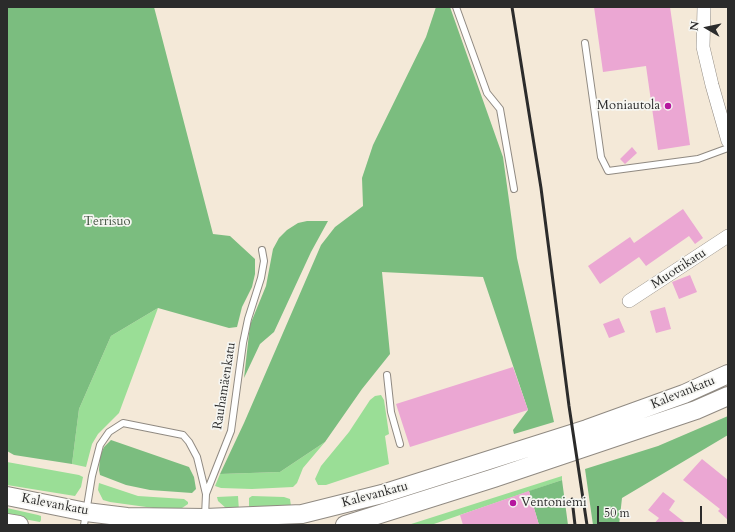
<!DOCTYPE html>
<html>
<head>
<meta charset="utf-8">
<style>
  body { margin:0 }
  #map { position:relative; width:735px; height:532px; overflow:hidden; background:#f4e9d8; font-family:Cardo,serif }
  canvas { display:block }
  .frame { position:absolute; inset:0; border:8px solid #2b2b2b; pointer-events:none }
  .north { position:absolute; left:687px; top:8px; width:40px; height:40px; -webkit-text-stroke:3px #f6f6f2; paint-order:stroke; rotate:279deg; font-size:11px; font-weight:700; line-height:16px; text-align:center; color:#2b2b2b }
  .north::after { content:''; display:block; margin:auto; width:14px; height:18px; background:#2b2b2b; clip-path:polygon(50% 0,100% 100%,50% 72%,0 100%) }
  .scale { position:absolute; left:597px; top:506px; width:105px; height:18px; box-sizing:border-box; border:2px solid #2b2b2b; border-top:0; padding-left:5px; font-size:12px; line-height:14px; white-space:nowrap; color:#2b2b2b; -webkit-text-stroke:3px #f6f6f2; paint-order:stroke }
</style>
</head>
<body>
<div id="map">
<canvas width="735" height="532"></canvas>
<div class="frame"></div>
<div class="north">N</div>
<div class="scale">50 m</div>
</div>
<script>
const g = document.querySelector('canvas').getContext('2d');
g.lineJoin = 'round';
function fillPath(path, color) {
  g.fillStyle = color;
  g.fill(path, 'evenodd');
}
function toPath(rows) {
  const path = new Path2D();
  for (const r of rows) {
    path.moveTo(r[0], r[1]);
    for (let i = 2; i < r.length; i += 2) path.lineTo(r[i], r[i + 1]);
  }
  return path;
}
function strokePath(path, color, width, dash) {
  g.strokeStyle = color;
  g.lineWidth = width;
  g.lineCap = dash ? 'butt' : 'round';
  g.setLineDash(dash || []);
  g.stroke(path);
}
function drawText(font, color, halo, rows, align = 'center') {
  g.font = font + ' Cardo,serif';
  g.lineWidth = 3.5;
  g.setLineDash([]);
  g.textBaseline = 'middle';
  g.strokeStyle = halo;
  g.fillStyle = color;
  for (const [text, x, y, turn = 0] of rows) {
    g.save();
    g.translate(x, y);
    g.rotate((+turn || 0) * Math.PI / 180);
    g.textAlign = isNaN(turn) ? turn : align;
    if (halo) g.strokeText(text, 0, 0);
    g.fillText(text, 0, 0);
    g.restore();
  }
}
const green = toPath([
  [158,308,119,413,98,434,92,444,86,467,72,464,79,409,111,336],
  [381,395,384,400,389,434,385,436,389,464,326,485,318,485,315,479,321,466,349,432,370,400,375,396],
  [325,442,303,468,297,483,293,487,252,489,221,488,215,486,220,474,280,472],
  [7,462,79,475,83,477,81,487,75,496,7,485],
  [562,476,562,480,431,525,408,525],
  [99,483,138,496,184,499,188,502,188,504,182,508,168,510,110,502,103,500,98,490],
  [238,496,239,511,227,509,218,501,217,497],
  [252,496,284,497,290,499,291,506,249,510,249,498],
  [7,508,38,515,41,516,41,520,40,522,7,516]
]);
const forest = toPath([
  [7,7,154,7,213,234,230,236,255,259,255,274,252,287,242,307,237,327,229,328,158,308,111,336,79,409,72,464,14,455,7,451],
  [436,7,450,7,503,157,517,258,554,422,514,434,513,430,528,410,483,277,382,272,390,354,362,389,325,442,280,472,220,474,244,423,321,245,335,227,363,206,362,178,373,145,426,37],
  [307,221,328,221,311,252,274,332,260,344,244,378,250,325,266,286,273,249,279,238,287,230,298,223],
  [728,416,728,435,622,498,619,525,593,525,585,469,658,446],
  [111,440,189,467,194,477,196,489,192,493,150,490,126,485,100,475,99,470,100,456,104,447],
  [562,480,568,525,539,525,529,491]
]);
const building = toPath([
  [594,7,670,7,690,145,658,150,646,66,603,72],
  [632,147,637,153,625,164,620,159],
  [683,209,703,238,695,244,689,236,646,266,639,257,600,284,588,266,630,237,634,243],
  [690,275,697,292,679,299,672,282],
  [665,307,671,329,656,333,650,311],
  [619,318,625,332,609,338,603,324],
  [513,367,528,410,410,447,396,404],
  [702,459,728,480,728,520,718,511,720,509,683,480],
  [529,491,539,525,463,525,460,515],
  [663,492,675,501,669,510,688,525,653,525,659,518,648,510]
]);
const lane = toPath([
  [456,7,487,93,500,109,514,189],
  [585,43,601,157,608,171,698,159,728,148],
  [387,375,391,412,400,444],
  [205,516,206,494,231,431,243,343,248,319,261,278,264,261,262,250],
  [84,525,92,476,100,445,109,432,123,423,183,435,189,442,197,457,206,494]
]);
const street = toPath([
  [704,7,703,47,712,85,728,141],
  [629,301,728,236]
]);
const secondary = toPath([
  [7,496,86,512,127,517,205,518,302,514,382,494,587,429,684,394,728,374],
  [7,523,19,525],
  [345,525,494,478,696,410,728,396]
]);
const rail = toPath([
  [512,7,541,188,569,406,587,525],
  [572,499,575,525]
]);
const markers = [
  [668,106,4,"#b5179e"],
  [513,503,4,"#b5179e"]
];
const poiNames = [
  ["Moniautola",660,106],
  ["Ventoniemi",521,503,"left"]
];
const parkNames = [
  ["Terrisuo",107,222]
];
const streetNames = [
  ["Muottikatu",679,269,-33],
  ["Rauhamäenkatu",225,386,-81],
  ["Kalevankatu",683,393,-22],
  ["Kalevankatu",375,495,-15],
  ["Kalevankatu",55,505,11]
];
fillPath(green, '#9ade96');
fillPath(forest, '#7bbd7f');
fillPath(building, '#eba7d3');
strokePath(lane, '#908a82', 8);
strokePath(street, '#908a82', 14);
strokePath(secondary, '#908a82', 20);
strokePath(lane, '#fff', 6);
strokePath(street, '#fff', 13);
strokePath(secondary, '#fff', 18);
strokePath(rail, '#2b2b2b', 3);
for (const [x, y, r, color] of markers) {
  const dot = new Path2D();
  dot.arc(x, y, r, 0, 2 * Math.PI);
  g.fillStyle = color;
  g.fill(dot);
  strokePath(dot, '#f6f6f2', 1.5);
}
drawText('13px', '#2b2b2b', '#f6f6f2', poiNames, 'right');
drawText('13px', '#475846', '#f6f6f2', parkNames);
drawText('13px', '#2b2b2b', '#f6f6f2', streetNames);
</script>
</body>
</html>
